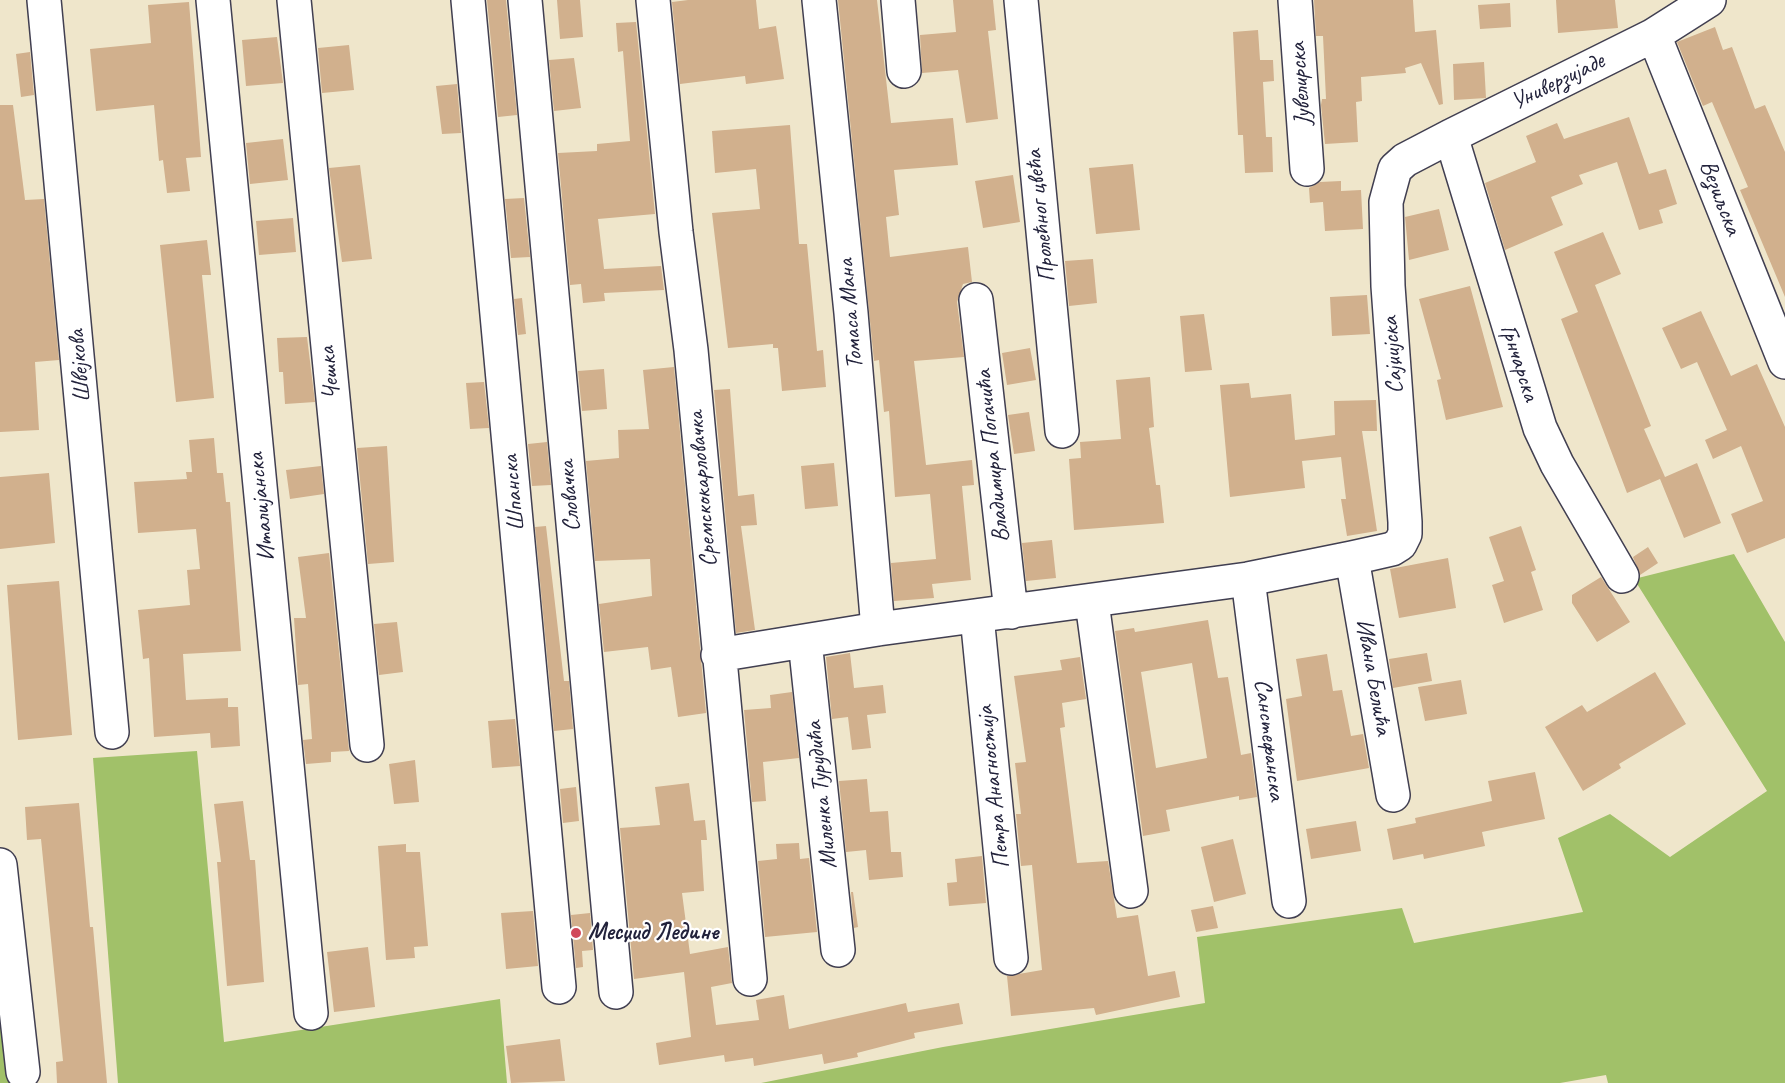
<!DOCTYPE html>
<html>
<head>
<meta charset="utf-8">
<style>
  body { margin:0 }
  canvas { display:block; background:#efe6cb }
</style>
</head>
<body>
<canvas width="1785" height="1083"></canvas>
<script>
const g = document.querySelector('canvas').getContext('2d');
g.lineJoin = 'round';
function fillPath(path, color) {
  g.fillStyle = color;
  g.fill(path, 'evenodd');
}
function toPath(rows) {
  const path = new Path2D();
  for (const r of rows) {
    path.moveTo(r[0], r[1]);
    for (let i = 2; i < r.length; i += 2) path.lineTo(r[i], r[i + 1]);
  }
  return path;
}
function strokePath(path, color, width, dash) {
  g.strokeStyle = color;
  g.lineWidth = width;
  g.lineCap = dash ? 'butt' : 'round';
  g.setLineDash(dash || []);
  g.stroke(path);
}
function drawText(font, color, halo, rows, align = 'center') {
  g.font = font + ' Caveat,sans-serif';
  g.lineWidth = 4.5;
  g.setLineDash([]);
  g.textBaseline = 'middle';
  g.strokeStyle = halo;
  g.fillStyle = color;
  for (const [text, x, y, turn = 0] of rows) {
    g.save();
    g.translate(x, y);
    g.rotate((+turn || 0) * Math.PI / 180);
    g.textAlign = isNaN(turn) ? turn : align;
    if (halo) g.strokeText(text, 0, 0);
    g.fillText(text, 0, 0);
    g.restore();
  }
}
const green = toPath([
  [1734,554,1785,642,1785,1083,1608,1083,1606,1075,1560,1083,761,1083,943,1047,1205,1003,1197,937,1402,908,1414,943,1583,912,1558,838,1610,814,1670,857,1767,791,1634,579],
  [197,751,224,1042,500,999,507,1083,118,1083,93,758],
  [0,1016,14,1083,0,1083]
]);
const building = toPath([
  [487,0,506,0,517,115,498,117],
  [557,0,580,0,583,37,560,39],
  [688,0,756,0,759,29,776,26,784,79,746,84,745,76,680,84,672,2],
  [838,0,877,0,891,123,953,118,958,165,894,170,899,215,886,217,890,257,968,247,972,282,963,284,957,302,964,357,914,361,926,465,972,460,974,485,962,486,971,580,932,584,934,598,894,601,891,563,936,559,930,494,895,497,889,411,884,412,879,360,874,361],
  [953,0,993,0,996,30,988,31,998,119,966,123,958,70,922,73,920,35,956,32],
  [1314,0,1413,0,1415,32,1436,30,1443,104,1439,105,1421,63,1405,68,1406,73,1361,77,1362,101,1356,102,1358,142,1325,144,1321,105,1322,99,1326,99,1323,36,1316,36],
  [1556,0,1615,0,1618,28,1558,33],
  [189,2,201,157,186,158,190,191,167,193,163,160,159,161,154,105,96,111,90,49,151,43,148,5],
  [1510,3,1511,27,1480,29,1478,5],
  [636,22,655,214,598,219,604,269,661,266,664,290,604,293,605,301,583,303,581,284,570,285,558,153,597,151,597,144,630,141,623,51,618,52,616,23],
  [1715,27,1723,50,1732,47,1755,109,1765,105,1785,152,1785,297,1740,190,1748,187,1712,102,1703,106,1677,42],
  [1258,30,1260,60,1273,60,1274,81,1263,82,1266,137,1272,137,1273,172,1245,173,1243,135,1238,135,1233,32],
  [277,37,283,83,246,86,242,40],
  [349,45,354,90,322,93,318,48],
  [30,52,34,95,21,97,16,54],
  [574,58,581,108,554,111,549,60],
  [1484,62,1486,98,1454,100,1453,64],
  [457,84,461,133,442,134,436,86],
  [0,105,13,105,25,200,44,199,59,360,35,362,39,430,0,432],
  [1629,117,1649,174,1666,169,1677,204,1659,210,1663,223,1639,230,1617,162,1579,175,1583,184,1551,197,1563,225,1505,250,1485,183,1536,162,1526,136,1557,123,1564,139],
  [790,125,799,244,807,244,817,351,823,350,826,387,782,391,778,348,773,348,773,344,728,348,712,213,760,209,756,169,715,173,712,131],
  [283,139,288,180,250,184,246,143],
  [1133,164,1140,230,1096,234,1089,168],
  [360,165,372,259,342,262,329,168],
  [1013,175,1020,222,983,228,975,181],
  [1341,181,1341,191,1361,190,1363,229,1325,231,1323,202,1310,203,1309,188,1320,182],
  [524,198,530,257,511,258,505,199],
  [1439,209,1449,250,1409,260,1405,217],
  [293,218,296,252,259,255,256,221],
  [1603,232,1621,274,1595,285,1651,426,1644,429,1665,477,1697,463,1721,523,1684,538,1660,479,1627,493,1561,319,1578,312,1554,252],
  [207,240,211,275,202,275,214,398,176,402,160,245],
  [1093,259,1097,303,1069,306,1065,261],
  [1470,286,1503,407,1446,420,1437,380,1441,379,1419,299],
  [1367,295,1370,334,1332,336,1330,297],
  [522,298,526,334,518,335,514,299],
  [1701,311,1731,376,1757,364,1785,427,1785,538,1747,553,1731,514,1763,501,1741,446,1713,459,1705,440,1727,430,1697,362,1681,369,1662,328],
  [1204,314,1212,370,1185,372,1180,316],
  [307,337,315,402,285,404,283,372,279,372,277,338],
  [1030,348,1036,380,1007,385,1002,353],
  [674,367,706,713,678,717,671,667,651,670,648,647,604,652,599,604,652,596,650,559,595,561,586,461,619,458,618,430,649,429,643,370],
  [604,369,607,409,582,411,578,371],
  [1150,377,1154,427,1149,428,1156,485,1160,485,1164,523,1074,530,1069,459,1081,458,1080,442,1121,439,1116,380],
  [484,382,489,428,470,429,466,383],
  [1249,383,1251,398,1291,394,1295,440,1335,435,1334,401,1376,400,1377,431,1362,431,1377,531,1347,536,1341,499,1346,499,1341,457,1302,461,1305,488,1230,497,1220,385],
  [730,389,738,496,754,494,757,525,741,526,755,630,736,633,714,390],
  [1029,412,1035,451,1014,454,1008,415],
  [214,438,217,473,223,473,226,502,230,502,241,651,183,654,186,700,228,698,228,707,238,707,240,746,211,748,210,733,154,737,149,658,143,659,138,610,190,605,187,570,200,569,196,529,138,533,134,482,187,479,186,472,192,472,189,440],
  [547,442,551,485,532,486,528,444],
  [387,446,394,562,368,564,357,448],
  [834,463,838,506,805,509,801,466],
  [321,466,324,494,290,499,286,470],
  [49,473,55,543,0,549,0,477],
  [546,526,564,681,569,681,573,729,554,731,535,527],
  [1521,526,1536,570,1531,572,1543,610,1504,623,1492,585,1504,581,1489,537],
  [1052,540,1056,578,1026,581,1022,543],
  [1648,547,1658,563,1640,575,1633,557],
  [329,553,349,751,331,752,331,762,306,764,303,740,312,739,308,684,298,685,298,681,294,618,306,618,298,557],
  [1448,558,1456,608,1399,618,1390,569],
  [1601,577,1630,622,1597,642,1572,603,1572,595],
  [59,581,72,735,18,740,7,585],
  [1208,620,1218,678,1228,677,1241,755,1251,753,1257,797,1239,800,1239,796,1166,810,1170,831,1143,836,1115,631,1134,628,1135,632],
  [1192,663,1207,758,1156,768,1141,672],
  [397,622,403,672,379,675,374,624],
  [850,653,854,688,883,685,886,713,867,715,871,748,852,750,848,717,832,719,826,657],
  [1427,653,1432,681,1393,688,1389,659],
  [1327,654,1333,691,1342,690,1351,736,1363,734,1369,768,1297,781,1286,699,1302,696,1296,659],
  [1080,657,1086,699,1062,703,1065,727,1060,728,1077,863,1108,861,1117,918,1138,915,1148,976,1175,971,1180,997,1096,1015,1094,1008,1011,1016,1007,976,1042,970,1032,865,1021,866,1016,814,1021,814,1015,763,1026,762,1014,676,1062,670,1060,660],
  [1655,672,1686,724,1619,764,1621,768,1583,791,1545,727,1582,705,1587,712],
  [1461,680,1467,714,1425,721,1418,687],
  [792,692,799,758,763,762,766,801,752,802,744,710,771,708,770,695],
  [515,719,520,766,492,768,488,721],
  [415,760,419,802,394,804,389,764],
  [1535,772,1545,819,1482,832,1485,846,1424,859,1423,854,1393,860,1387,829,1416,823,1415,818,1492,801,1488,781],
  [867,779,870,812,888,811,891,852,901,852,903,877,869,880,866,850,846,852,839,781],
  [689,783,694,821,705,820,707,840,701,840,704,891,682,893,690,954,728,947,732,983,711,987,716,1025,759,1020,756,1000,784,995,789,1029,906,1003,908,1012,959,1003,963,1024,914,1033,915,1038,857,1053,858,1057,824,1064,822,1054,754,1066,753,1058,725,1062,724,1055,659,1065,656,1043,691,1037,684,972,634,979,620,828,660,825,655,787],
  [576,787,579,821,563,823,560,789],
  [243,801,250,860,255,860,264,982,227,986,217,862,221,862,214,804],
  [79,803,90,927,93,927,107,1083,57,1083,56,1062,63,1061,41,839,27,840,25,807],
  [1356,821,1361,851,1311,859,1306,829],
  [1233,839,1246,894,1214,902,1201,847],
  [799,843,800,859,809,858,817,932,765,937,758,861,777,859,776,844],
  [406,844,406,852,420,852,428,946,414,947,415,958,386,960,378,846],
  [982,856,986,903,949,906,947,883,957,882,955,859],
  [851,892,853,892,858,927,854,928],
  [1213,906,1218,928,1196,932,1191,910],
  [533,911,538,966,506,969,501,913],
  [590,913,593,950,582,951,583,967,576,968,571,915],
  [368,947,375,1007,334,1012,327,952],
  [560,1039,565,1081,511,1083,506,1046]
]);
const minor = toPath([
  [44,0,112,732],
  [213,0,311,1013],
  [294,0,367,745],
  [468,0,559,987],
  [525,0,616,992],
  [653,0,676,232,691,350,750,979],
  [819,0,851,313,878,629],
  [898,0,904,71],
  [1021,0,1062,431],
  [1295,0,1307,169],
  [1654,35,1785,362],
  [1451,136,1540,428,1557,464,1622,576],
  [976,300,1011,612],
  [1352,558,1393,795],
  [1248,579,1289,901],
  [1092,602,1131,891],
  [977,616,1011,958],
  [805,641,838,950],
  [718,655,878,629,1248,579,1352,558,1392,549,1400,544,1405,534,1405,522,1388,286,1386,202,1395,169,1405,160,1451,136,1654,35,1709,0],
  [0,865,23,1072]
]);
const markers = [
  [576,933,6,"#d1495b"]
];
const streetNames = [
  ["Универзијаде",1558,82,-26],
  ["Јувелирска",1301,84,-94],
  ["Везиљска",1720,198,69],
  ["Пролећног цвећа",1041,216,-96],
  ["Томаса Мана",851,314,-95],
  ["Сајџијска",1393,355,-94],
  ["Грнчарска",1519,363,72],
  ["Швејкова",80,366,-95],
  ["Чешка",330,373,-96],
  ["Владимира Погачића",993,456,-96],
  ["Сремскокарловачка",703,489,-95],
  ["Шпанска",514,493,-95],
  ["Словачка",570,496,-95],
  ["Италијанска",262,507,-96],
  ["Ивана Белића",1373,677,80],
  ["Санстефанска",1269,740,83],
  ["Петра Анагностија",994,787,-96],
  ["Миленка Турудића",822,795,-96]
];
const poiNames = [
  ["Месџид Ледине",588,933]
];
fillPath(green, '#a1c169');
fillPath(building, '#d1b08d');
strokePath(minor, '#413f51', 36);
strokePath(minor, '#fff', 33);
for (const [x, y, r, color] of markers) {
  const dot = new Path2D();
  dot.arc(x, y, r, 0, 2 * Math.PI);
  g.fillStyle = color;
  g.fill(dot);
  strokePath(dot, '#fff', 2);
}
drawText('24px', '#22223b', '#fff', streetNames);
drawText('bold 24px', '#22223b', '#fff', poiNames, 'left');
</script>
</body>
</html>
